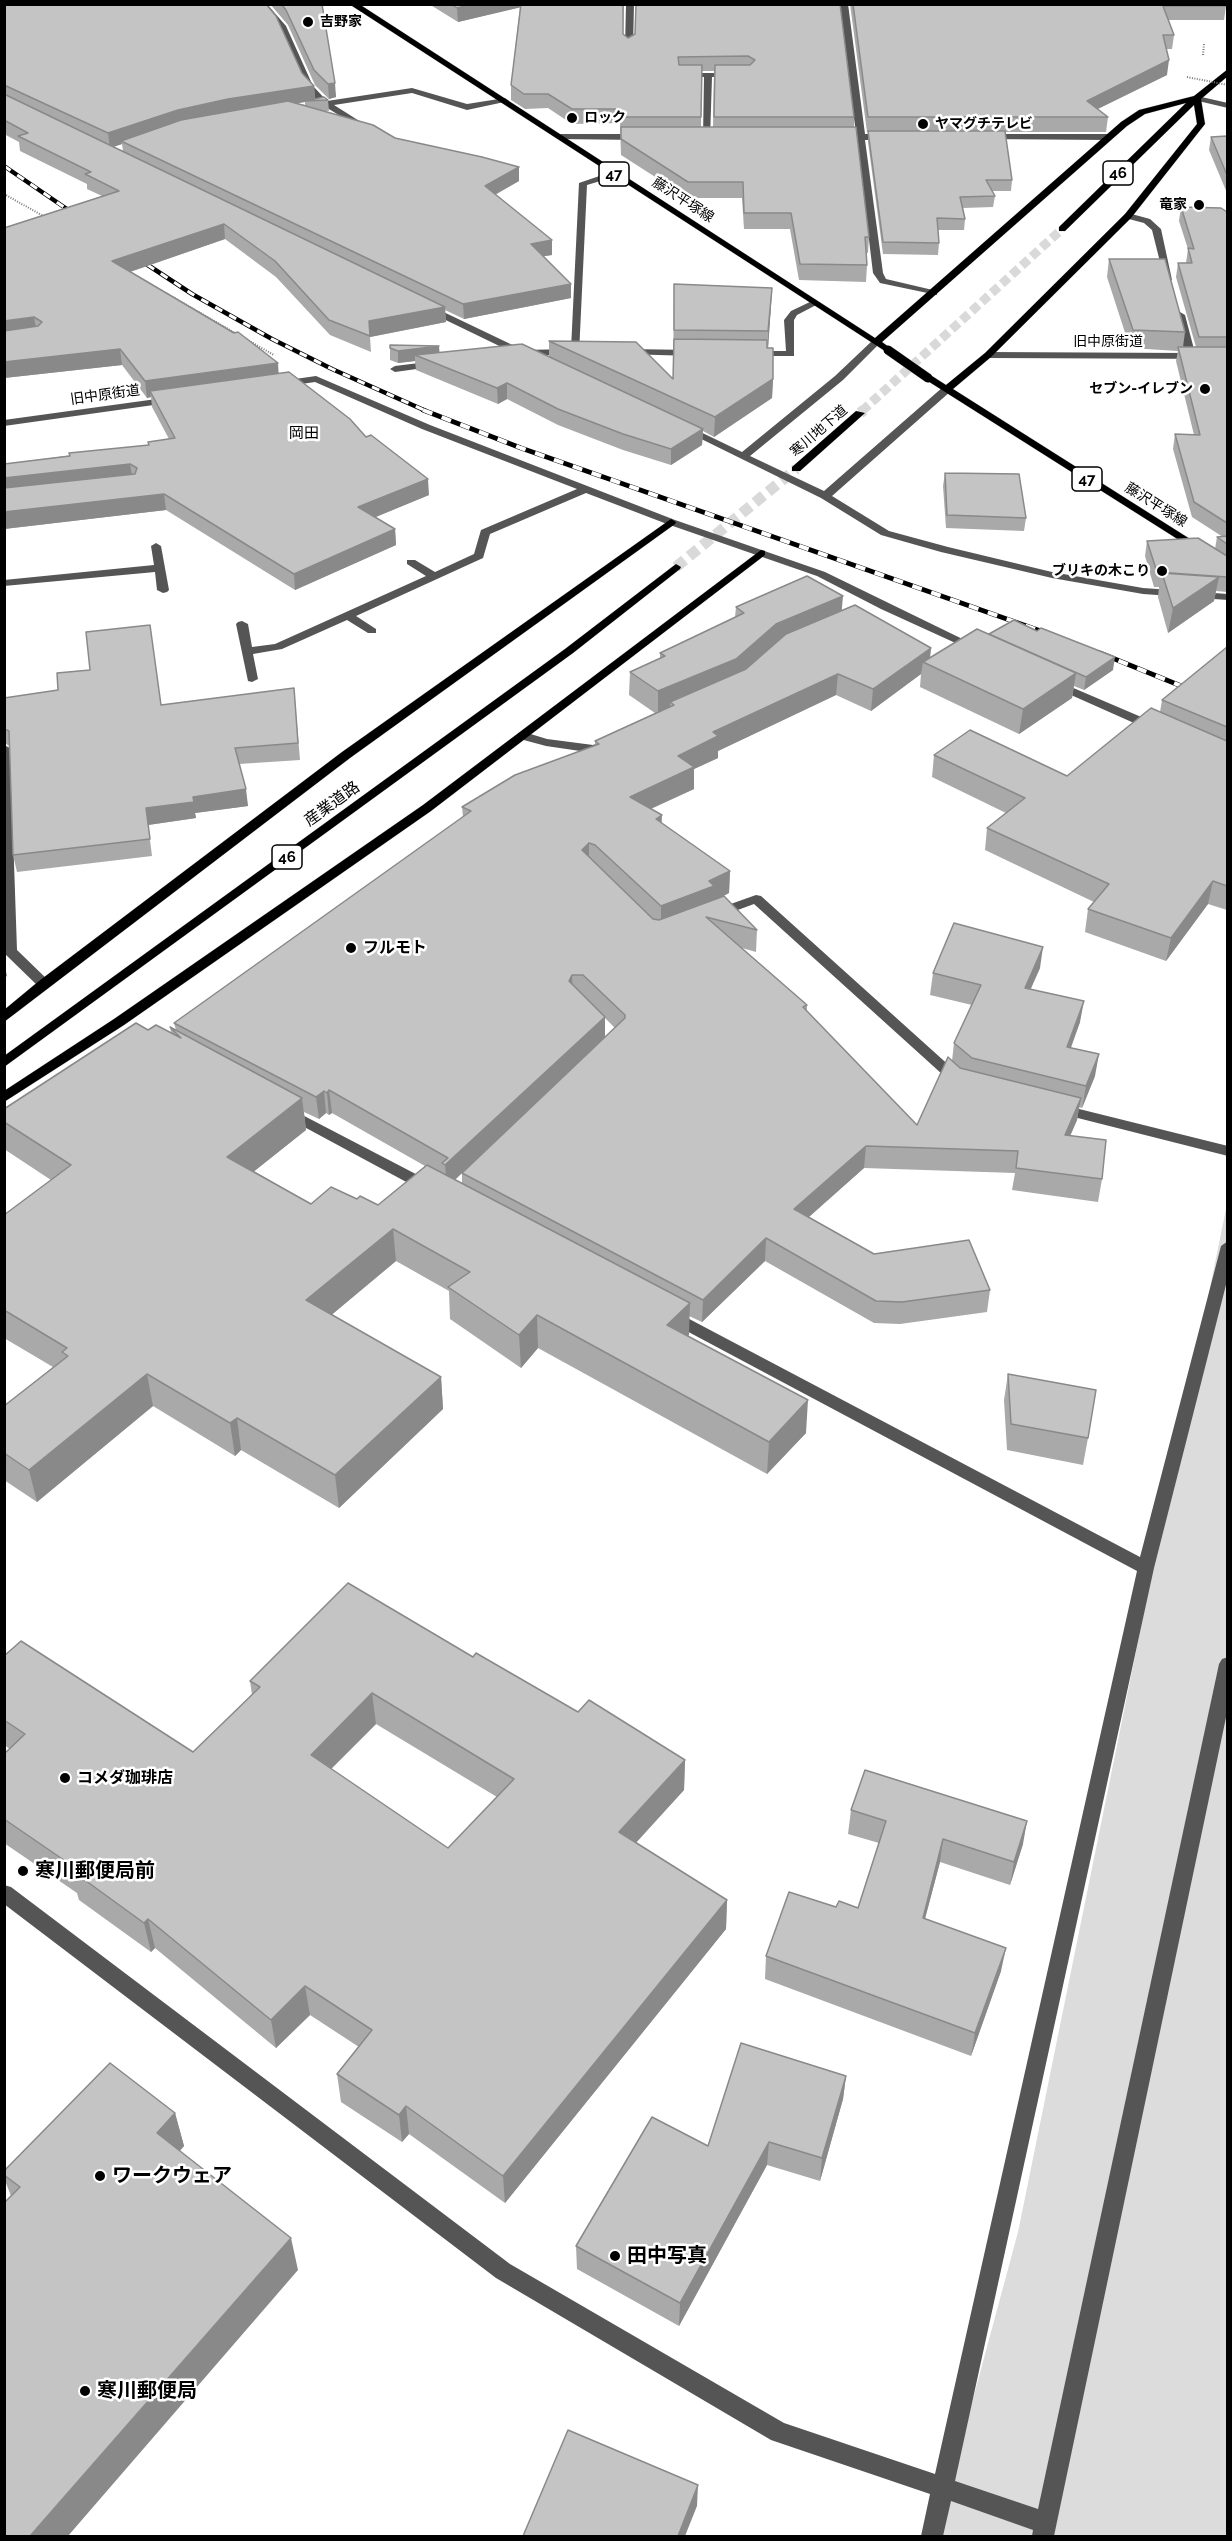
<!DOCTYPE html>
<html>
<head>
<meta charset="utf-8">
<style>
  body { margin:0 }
  #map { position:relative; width:1232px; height:2541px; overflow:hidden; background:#fff; font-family:Raleway,sans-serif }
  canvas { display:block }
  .frame { position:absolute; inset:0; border:6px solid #000; pointer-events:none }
</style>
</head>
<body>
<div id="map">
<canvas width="1232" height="2541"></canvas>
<div class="frame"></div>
</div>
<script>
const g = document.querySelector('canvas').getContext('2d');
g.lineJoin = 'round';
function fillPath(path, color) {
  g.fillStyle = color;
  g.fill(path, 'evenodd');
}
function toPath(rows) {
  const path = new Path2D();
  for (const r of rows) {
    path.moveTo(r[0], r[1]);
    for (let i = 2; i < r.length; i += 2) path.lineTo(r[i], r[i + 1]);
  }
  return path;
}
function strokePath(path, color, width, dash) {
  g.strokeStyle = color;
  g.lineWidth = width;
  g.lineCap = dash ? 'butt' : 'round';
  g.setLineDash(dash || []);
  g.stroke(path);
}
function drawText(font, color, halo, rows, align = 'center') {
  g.font = font + ' Raleway,"Noto Sans JP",sans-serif';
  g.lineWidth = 5;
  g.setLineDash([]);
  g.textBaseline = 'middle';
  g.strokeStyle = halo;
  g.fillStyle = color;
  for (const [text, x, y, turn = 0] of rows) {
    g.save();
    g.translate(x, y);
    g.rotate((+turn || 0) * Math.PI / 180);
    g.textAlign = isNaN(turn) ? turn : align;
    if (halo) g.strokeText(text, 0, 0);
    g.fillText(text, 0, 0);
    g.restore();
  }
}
const green = toPath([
  [1227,1204,1227,2536,936,2536,1018,2232]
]);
const majorTunnelFar1 = toPath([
  [862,411,1062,229]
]);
const majorTunnel = toPath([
  [860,413,864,410],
  [676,567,796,469]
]);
const path = toPath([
  [1203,55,1204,44],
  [4,194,45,217],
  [166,293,237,334],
  [244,338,274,355]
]);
const minor = toPath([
  [258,4,267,4,286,26,313,86,327,101,412,88,467,104,505,98,509,101,467,110,412,93,334,105,372,129,365,131,324,106,306,108,306,104,319,102,305,87,279,29,258,4],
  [626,4,634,4,633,48,629,50,625,48,626,4],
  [840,4,848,4,865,134,888,134,892,137,888,140,865,140,883,273,886,279,937,291,937,295,880,283,873,273,857,140,837,140,833,137,837,134,856,134,840,4],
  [682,73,733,73,737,75,733,77,712,77,710,139,703,137,704,77,679,77,679,73,682,73],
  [1197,96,1228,103,1228,108,1194,100,1193,98,1197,96],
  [561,134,639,134,643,137,639,140,558,139,557,137,561,134],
  [987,134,1109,134,1113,137,1109,140,984,139,983,137,987,134],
  [614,171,618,174,617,176,587,185,579,354,520,356,425,310,425,306,431,306,523,350,571,349,579,183,614,171],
  [1128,213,1150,219,1161,229,1172,280,1164,278,1152,230,1144,223,1125,218,1125,214,1128,213],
  [812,301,820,303,797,315,794,320,794,356,750,356,748,354,753,351,786,351,784,320,791,311,812,301],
  [1180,312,1185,315,1195,353,1228,353,1228,359,988,358,983,355,988,352,1185,353,1175,315,1180,312],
  [873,340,881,342,843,380,750,456,824,491,943,387,951,387,951,391,832,496,889,531,948,547,1052,572,1143,588,1228,594,1228,600,1143,594,1052,578,941,552,881,535,821,498,681,429,690,427,742,452,835,376,873,340],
  [627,349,693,350,698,353,693,356,624,354,622,352,627,349],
  [435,361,440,364,438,366,395,372,390,369,395,366,435,361],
  [316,376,430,425,675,520,825,572,983,649,977,652,973,651,881,609,817,576,667,524,586,493,490,534,483,558,356,616,376,629,376,633,368,633,347,620,282,649,253,654,258,679,252,682,248,681,236,624,238,622,242,621,248,624,252,647,275,644,426,576,407,564,407,560,415,560,435,572,474,554,481,530,577,489,422,429,315,382,281,387,276,384,281,381,316,376],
  [171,397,175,398,175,402,4,426,4,420,171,397],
  [156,543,161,546,169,590,167,592,163,593,157,590,155,572,4,586,4,580,154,565,151,546,156,543],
  [1057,681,1160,725,1162,728,1156,732,1152,731,1053,687,1051,685,1057,681],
  [524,732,547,739,593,745,607,739,613,743,594,753,546,746,520,739,520,733,524,732],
  [4,745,10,748,17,950,49,981,51,984,44,988,39,987,4,953,4,745],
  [756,895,761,896,963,1078,965,1081,963,1084,953,1084,754,904,716,918,710,914,711,911,756,895],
  [1059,1104,1228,1146,1228,1156,1054,1112,1052,1109,1054,1106,1059,1104],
  [287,1107,433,1183,435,1187,433,1191,423,1191,282,1115,280,1112,287,1107],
  [1228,1241,1228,1277,1154,1568,955,2481,1038,2509,1219,1664,1222,1659,1228,1657,1228,1708,1054,2536,1032,2536,1033,2530,951,2501,943,2536,921,2536,930,2494,771,2440,496,2278,4,1904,4,1885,11,1887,510,2264,784,2423,935,2474,1137,1571,666,1320,663,1316,666,1312,671,1311,676,1312,1140,1557,1221,1246,1228,1241]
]);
const major = toPath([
  [349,4,359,4,875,338,1121,122,1139,110,1194,96,1228,69,1228,76,1201,99,1205,124,1131,218,991,357,953,389,1228,563,1228,571,923,378,932,376,946,385,985,353,1125,214,1197,124,1194,105,1065,231,1059,231,1059,227,1186,103,1145,114,1127,126,882,342,893,350,888,353,349,4],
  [856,411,865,413,800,471,792,471,792,467,856,411],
  [671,519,676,522,675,524,350,758,4,1022,4,1010,39,981,342,752,671,519],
  [761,550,765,551,765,555,431,811,124,1025,4,1102,4,1091,114,1019,423,805,761,550],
  [676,564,681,567,680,569,573,653,4,1067,4,1056,565,649,676,564]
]);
const railFar1 = toPath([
  [4,166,80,218],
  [134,256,192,294,272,339,332,369,426,411]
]);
const rail = toPath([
  [423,410,521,448,1055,636],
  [1100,653,1228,705]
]);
const pathBridge = toPath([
  [1187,77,1228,85]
]);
const majorBridge = toPath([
  [888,350,928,378]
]);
const wall = toPath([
  [4,4,302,73,314,86,315,99,328,100,329,111,325,111,395,138,519,167,519,181,495,195,552,255,544,256,571,298,464,319,445,310,446,322,370,337,371,352,330,335,276,277,225,239,130,272,279,373,366,437,429,495,375,517,395,529,396,545,295,590,166,510,4,529,4,464,149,445,148,442,169,439,152,407,151,397,147,398,122,365,4,378,4,228,102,196,87,189,87,184,20,151,19,142,4,134],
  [305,102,305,105,297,103],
  [122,144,123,151,113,147],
  [270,4,322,4,336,97,329,99,315,85,288,25],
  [429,4,624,4,623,34,628,38,840,4,854,117,854,127,869,237,868,253,866,253,867,265,866,282,799,280,790,229,744,229,742,198,688,198,621,155,620,123,572,124,548,108,525,109,511,100,511,85,520,7,458,22],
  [702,71,714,71,713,127,701,127],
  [850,4,1226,4,1226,6,1224,20,1168,20,1174,35,1172,49,1166,49,1167,75,1098,109,1108,117,1106,132,1005,132,1012,180,1011,191,992,191,995,196,993,207,963,208,965,219,964,230,938,230,939,243,938,255,883,254,868,142,868,132,867,132],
  [1227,136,1227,193,1209,150,1211,137],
  [1181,207,1227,212,1227,592,1216,591,1214,601,1168,633,1158,597,1159,587,1154,587,1145,556,1147,541,1215,549,1217,537,1223,537,1192,517,1173,449,1175,434,1194,435,1176,361,1178,351,1130,348,1107,277,1109,259,1185,332,1183,347,1196,347,1176,277,1178,263,1186,263,1188,249,1179,221],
  [674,284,772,288,768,348,773,379,772,398,714,437,703,431,702,445,671,465,623,450,558,425,507,399,498,404,416,370,415,361,398,363,390,360,390,348,439,352,549,357,549,341,673,379],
  [945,473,1026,518,1024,531,946,528,943,486],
  [736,607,842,611,931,648,930,658,989,634,1113,670,1084,690,1074,686,1072,698,1019,734,920,687,921,674,871,711,836,695,718,751,718,758,694,769,694,789,651,809,662,823,730,871,729,893,719,898,757,930,756,952,742,948,807,1005,807,1011,917,1125,952,1061,954,1043,972,1005,930,995,933,973,1040,968,1030,989,1080,1022,1071,1048,1095,1076,1082,1108,1079,1107,1077,1120,1070,1136,1102,1179,1098,1202,1012,1190,1015,1173,864,1168,809,1217,874,1254,990,1290,987,1312,900,1324,874,1323,765,1261,702,1322,689,1316,689,1335,688,1336,806,1433,767,1474,538,1348,521,1368,450,1319,449,1291,396,1261,331,1315,441,1377,443,1409,339,1508,241,1450,235,1456,153,1406,37,1502,4,1480,4,1406,53,1367,4,1338,4,1215,51,1180,4,1149,4,1109,148,1030,171,1032,170,1027,176,1030,174,1023,463,817,462,807,595,746,595,741,655,713,629,695,630,672,660,659,660,653,735,617],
  [605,1018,615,1028,605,1037],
  [304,1112,319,1119,326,1113,329,1115,332,1113,425,1166,378,1205,357,1199,311,1204,254,1171,306,1130],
  [462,1173,462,1183,455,1180],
  [1227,647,1227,910,1208,904,1166,961,1085,932,1088,909,1094,902,985,850,987,828,1006,813,932,777,934,755,1067,776,1160,712,1162,700],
  [294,688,300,760,239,764,248,806,195,813,196,818,148,825,152,856,17,872,13,855,10,746,4,743,4,698,161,705],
  [1008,1374,1088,1438,1083,1465,1007,1450,1004,1400],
  [4,1656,193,1752,252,1695,250,1681,473,1657,578,1712,685,1760,684,1790,636,1843,727,1900,726,1929,505,2203,409,2134,402,2142,341,2102,337,2074,359,2047,310,2015,276,2048,155,1948,151,1952,79,1900,77,1893,4,1843,4,1754,10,1749,4,1745],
  [376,1724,497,1797,448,1848,331,1769],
  [851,1810,1023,1844,1010,1885,940,1862,925,1919,1001,1971,971,2056,765,1979,766,1956,858,1908,879,1843,848,1834],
  [846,2076,843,2099,820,2181,767,2165,679,2326,577,2269,576,2246,708,2146],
  [175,2113,184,2146,180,2151,298,2270,11,2196,4,2178,4,2171]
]);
const shadedWall = toPath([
  [472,4,522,4,522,7,458,22,457,8],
  [1169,60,1167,75,1085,115,1087,101],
  [335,83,336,97,329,99,328,84],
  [314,86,315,100,305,101,305,102,230,114,121,141,122,144,110,148,108,133,178,110,228,99],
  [519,167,519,181,485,200,485,186],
  [224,224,225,239,115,277,112,261],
  [552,240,552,255,532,258,531,244],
  [571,284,571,298,464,319,463,304],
  [772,288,771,306,768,349,768,331],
  [445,307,446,322,370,337,369,321],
  [34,317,37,333,4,337,4,321],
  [439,346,440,358,415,355,415,361,398,363,398,351],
  [120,349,122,365,4,378,4,362],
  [278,363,279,379,150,391,151,397,147,398,145,381],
  [773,379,772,398,714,437,715,417],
  [507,383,507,399,498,404,497,388],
  [703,429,702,445,671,465,671,449],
  [130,464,133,481,4,495,4,478],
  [428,479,429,495,359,524,358,507],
  [164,494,166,510,4,529,4,512],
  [395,529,396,545,295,590,294,574],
  [1219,577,1214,601,1168,633,1173,608],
  [843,596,841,619,735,682,674,705,670,702,670,710,658,715,658,691,776,624],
  [931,648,929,665,923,662,921,674,871,711,873,689],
  [1115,657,1113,670,1084,690,1086,677],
  [1076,673,1072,698,1019,734,1023,709],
  [838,674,836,695,718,751,718,758,694,769,694,789,630,818,630,797,678,756,713,732],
  [246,789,248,806,195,813,196,818,148,825,152,856,146,808,193,797],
  [662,815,661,837,656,819],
  [589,843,589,865,582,850],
  [730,871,729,893,661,928,661,906],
  [1213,881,1208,904,1166,961,1171,938],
  [1043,947,1040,968,1022,1009,1025,988],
  [4,962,7,976,4,978],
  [572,975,573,997,569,981],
  [1084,1001,1080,1022,1063,1068,1067,1047],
  [605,1017,605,1039,447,1187,445,1165],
  [1099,1054,1095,1076,1082,1108,1086,1086],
  [329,1090,332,1113,329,1115,327,1093],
  [324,1091,326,1113,319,1119,316,1097],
  [302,1098,306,1130,232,1189,227,1157],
  [1081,1098,1077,1120,1061,1157,1065,1135],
  [866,1146,864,1168,793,1231,794,1209],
  [393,1229,396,1261,310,1333,306,1300],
  [766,1238,765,1261,702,1322,703,1300],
  [690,1303,689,1335,666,1357,667,1325],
  [537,1315,538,1348,521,1368,519,1335],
  [147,1374,153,1406,37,1502,29,1470],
  [441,1377,443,1409,339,1508,335,1475],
  [808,1400,806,1433,767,1474,769,1442],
  [237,1418,241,1450,235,1456,230,1423],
  [372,1693,376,1724,315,1785,311,1755],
  [685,1760,684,1790,619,1861,619,1832],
  [1027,1821,1023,1844,1010,1885,1014,1862],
  [943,1839,940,1862,919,1941,923,1918],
  [727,1900,726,1929,505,2203,503,2176],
  [148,1919,155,1948,151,1952,144,1923],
  [1006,1948,1001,1971,971,2056,975,2033],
  [305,1986,310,2015,276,2048,271,2020],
  [846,2076,843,2099,820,2181,822,2158],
  [406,2106,409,2134,402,2142,399,2115],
  [175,2113,184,2146,165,2166,157,2133],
  [769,2142,767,2165,679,2326,680,2303],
  [291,2238,298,2270,68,2536,30,2536],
  [698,2485,697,2506,685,2536,678,2536]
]);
const building = toPath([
  [4,4,266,4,276,16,302,73,314,86,228,99,178,110,108,133,4,85,4,4],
  [281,4,322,4,335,83,328,84,314,70,286,10,281,4],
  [451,4,472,4,457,8,451,4],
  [521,4,623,4,623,34,628,38,635,34,636,4,840,4,854,117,714,117,715,65,750,65,755,60,748,56,678,57,679,65,702,65,701,117,620,117,620,109,572,109,548,94,524,94,511,85,521,4],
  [853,4,1225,4,1226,6,1163,6,1174,35,1163,35,1169,60,1087,101,1108,117,868,117,853,4],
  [4,94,445,307,369,321,370,336,329,320,275,261,224,224,112,261,234,333,238,332,278,363,145,381,120,349,4,362,4,331,38,326,42,322,34,317,4,321,4,228,119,191,85,174,91,172,18,136,28,133,4,120,4,94],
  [324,97,328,100,305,101,324,97],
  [288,101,373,125,395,138,482,157,519,167,485,186,552,240,531,244,571,284,463,304,121,141,181,120,288,101],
  [621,127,856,127,869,237,865,237,867,265,800,264,791,213,744,213,743,182,688,182,621,139,621,127],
  [868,131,1005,131,1012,180,986,180,995,196,960,197,965,219,937,218,939,243,883,242,868,131],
  [1227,136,1227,175,1211,137,1227,136],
  [1181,207,1221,208,1227,212,1227,337,1199,337,1178,263,1192,263,1188,248,1194,249,1181,207],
  [1109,259,1165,259,1185,332,1133,330,1109,259],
  [674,284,772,288,768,331,674,330,674,284],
  [674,339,767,340,767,348,773,348,773,379,715,417,549,341,636,342,673,379,674,339],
  [522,344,703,429,671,449,623,434,558,409,507,383,497,388,415,355,522,344],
  [390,345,439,346,398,351,390,348,390,345],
  [1178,347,1227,347,1227,523,1194,502,1175,434,1200,435,1178,347],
  [289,372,350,419,366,437,371,435,428,479,358,507,395,529,294,574,164,494,4,512,4,488,135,474,137,468,130,464,4,478,4,464,70,456,69,453,149,445,148,442,175,438,150,391,289,372],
  [945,473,1019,474,1026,518,947,515,945,473],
  [1227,536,1227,544,1217,537,1227,536],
  [1198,538,1227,556,1227,577,1157,572,1147,541,1198,538],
  [1162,573,1219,577,1173,608,1162,573],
  [807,576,843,596,776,624,736,659,658,691,630,672,665,656,660,653,744,613,736,607,807,576],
  [855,605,931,648,873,689,838,674,713,732,718,736,678,756,694,767,630,797,662,815,656,819,730,871,709,881,714,886,661,906,595,845,589,843,582,850,653,919,659,920,724,896,757,930,706,917,807,1005,803,1007,917,1125,948,1057,960,1068,1081,1098,1065,1135,1106,1140,1102,1179,1016,1168,1018,1151,866,1146,794,1209,874,1254,969,1240,990,1290,902,1302,876,1301,766,1238,703,1300,462,1173,625,1018,625,1015,583,975,572,975,569,981,605,1017,445,1165,442,1163,448,1158,329,1090,327,1093,324,1091,316,1097,174,1023,471,811,462,807,515,775,599,744,595,741,674,705,670,702,746,669,786,634,855,605],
  [1014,620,1037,631,1041,628,1115,657,1086,677,989,634,1014,620],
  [150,625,161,705,294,688,298,743,235,748,246,789,193,797,194,802,146,808,150,839,13,855,9,731,4,729,4,698,58,690,57,673,90,670,86,632,150,625],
  [977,629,1076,673,1023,709,923,662,977,629],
  [1227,647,1227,727,1162,700,1227,647],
  [1151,708,1227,741,1227,886,1213,881,1171,938,1088,909,1109,884,987,828,1025,798,934,755,970,730,1067,776,1151,708],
  [954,923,1043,947,1025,988,1084,1001,1067,1047,1099,1054,1086,1086,972,1058,954,1043,981,985,933,973,954,923],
  [136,1023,148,1030,156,1025,181,1038,170,1027,302,1098,227,1157,311,1204,331,1187,357,1199,360,1196,378,1205,427,1165,690,1303,667,1325,808,1400,769,1442,537,1315,519,1335,448,1287,470,1272,393,1229,306,1300,441,1377,335,1475,237,1418,230,1423,147,1374,29,1470,4,1453,4,1406,68,1356,62,1352,67,1348,4,1310,4,1215,71,1165,4,1122,4,1109,136,1023],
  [1008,1374,1096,1390,1088,1438,1011,1424,1008,1374],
  [348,1583,473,1657,476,1653,578,1712,589,1700,685,1760,619,1832,727,1900,503,2176,406,2106,399,2115,337,2074,372,2030,305,1986,271,2020,148,1919,144,1923,71,1870,74,1867,4,1819,4,1754,25,1734,4,1720,4,1656,21,1641,193,1752,260,1687,250,1681,348,1583],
  [372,1693,514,1779,448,1848,311,1755,372,1693],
  [865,1770,1027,1821,1014,1862,943,1839,923,1918,1006,1948,975,2033,766,1956,789,1892,836,1907,839,1901,858,1908,886,1821,851,1810,865,1770],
  [741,2043,846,2076,822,2158,769,2142,680,2303,576,2246,652,2117,708,2146,741,2043],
  [110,2063,175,2113,157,2133,291,2238,30,2536,4,2536,4,2203,20,2187,4,2175,4,2171,110,2063],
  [568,2430,698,2485,678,2536,523,2536,568,2430]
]);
const markers = [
  [308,22,6,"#000"],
  [572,118,6,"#000"],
  [923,124,6,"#000"],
  [1199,205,6,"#000"],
  [1205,389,6,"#000"],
  [1162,571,6,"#000"],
  [351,948,6,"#000"],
  [65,1778,6,"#000"],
  [23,1871,6,"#000"],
  [100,2176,6,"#000"],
  [615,2256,6,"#000"],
  [85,2391,6,"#000"]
];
const farPoinames = [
  ["吉野家",320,22],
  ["ロック",584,118],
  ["ヤマグチテレビ",935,124],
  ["竜家",1187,205,"right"],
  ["セブン-イレブン",1193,389,"right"],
  ["ブリキの木こり",1150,571,"right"]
];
const farStreetnames = [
  ["藤沢平塚線",683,200,33],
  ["旧中原街道",1108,342],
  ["旧中原街道",105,395,-8],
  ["寒川地下道",819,431,-41],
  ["藤沢平塚線",1156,505,32]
];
const shields = [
  [1118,173,30],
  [614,174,30],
  [1087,479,30],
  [287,857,30]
];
const shieldNames = [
  ["46",1118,173],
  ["47",614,174],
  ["47",1087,479],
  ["46",287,857]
];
const farNeighbourhoodnames = [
  ["岡田",304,433]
];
const streetNames = [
  ["産業道路",332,804,-36]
];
const poiNames = [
  ["フルモト",363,948],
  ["コメダ珈琲店",77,1778]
];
const nearPoinames = [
  ["寒川郵便局前",35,1871],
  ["ワークウェア",112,2176],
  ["田中写真",627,2256],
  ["寒川郵便局",97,2391]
];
fillPath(green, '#dcdcdc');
strokePath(majorTunnelFar1, '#d9d9d9', 9, [9, 4.5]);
strokePath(majorTunnel, '#d9d9d9', 11, [11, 6]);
strokePath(major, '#dbdbdb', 1);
strokePath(path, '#777', 2, [1, 1.5]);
fillPath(minor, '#555');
fillPath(major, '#000');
strokePath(railFar1, '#000', 4.5);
strokePath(rail, '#000', 5);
strokePath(railFar1, '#fff', 3, [8]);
strokePath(rail, '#fff', 4, [10]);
strokePath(majorBridge, '#dbdbdb', 10, []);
strokePath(pathBridge, '#777', 2, [1, 1.5]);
strokePath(majorBridge, '#000', 9);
fillPath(wall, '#a9a9a9');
fillPath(shadedWall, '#898989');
fillPath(building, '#c4c4c4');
strokePath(building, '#898989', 1.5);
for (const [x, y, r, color] of markers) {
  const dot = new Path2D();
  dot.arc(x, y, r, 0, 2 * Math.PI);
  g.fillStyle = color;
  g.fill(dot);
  strokePath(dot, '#fff', 2);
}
drawText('bold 14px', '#000', '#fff', farPoinames, 'left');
drawText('14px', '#000', '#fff', farStreetnames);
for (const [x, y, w] of shields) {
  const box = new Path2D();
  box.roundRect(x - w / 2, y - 12, w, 24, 4.5);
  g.fillStyle = '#fff';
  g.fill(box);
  strokePath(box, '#000', 1.5);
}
drawText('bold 15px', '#000', null, shieldNames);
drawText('15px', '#000', '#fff', farNeighbourhoodnames);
drawText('16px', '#000', '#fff', streetNames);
drawText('bold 16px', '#000', '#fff', poiNames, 'left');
drawText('bold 20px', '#000', '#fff', nearPoinames, 'left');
</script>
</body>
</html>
